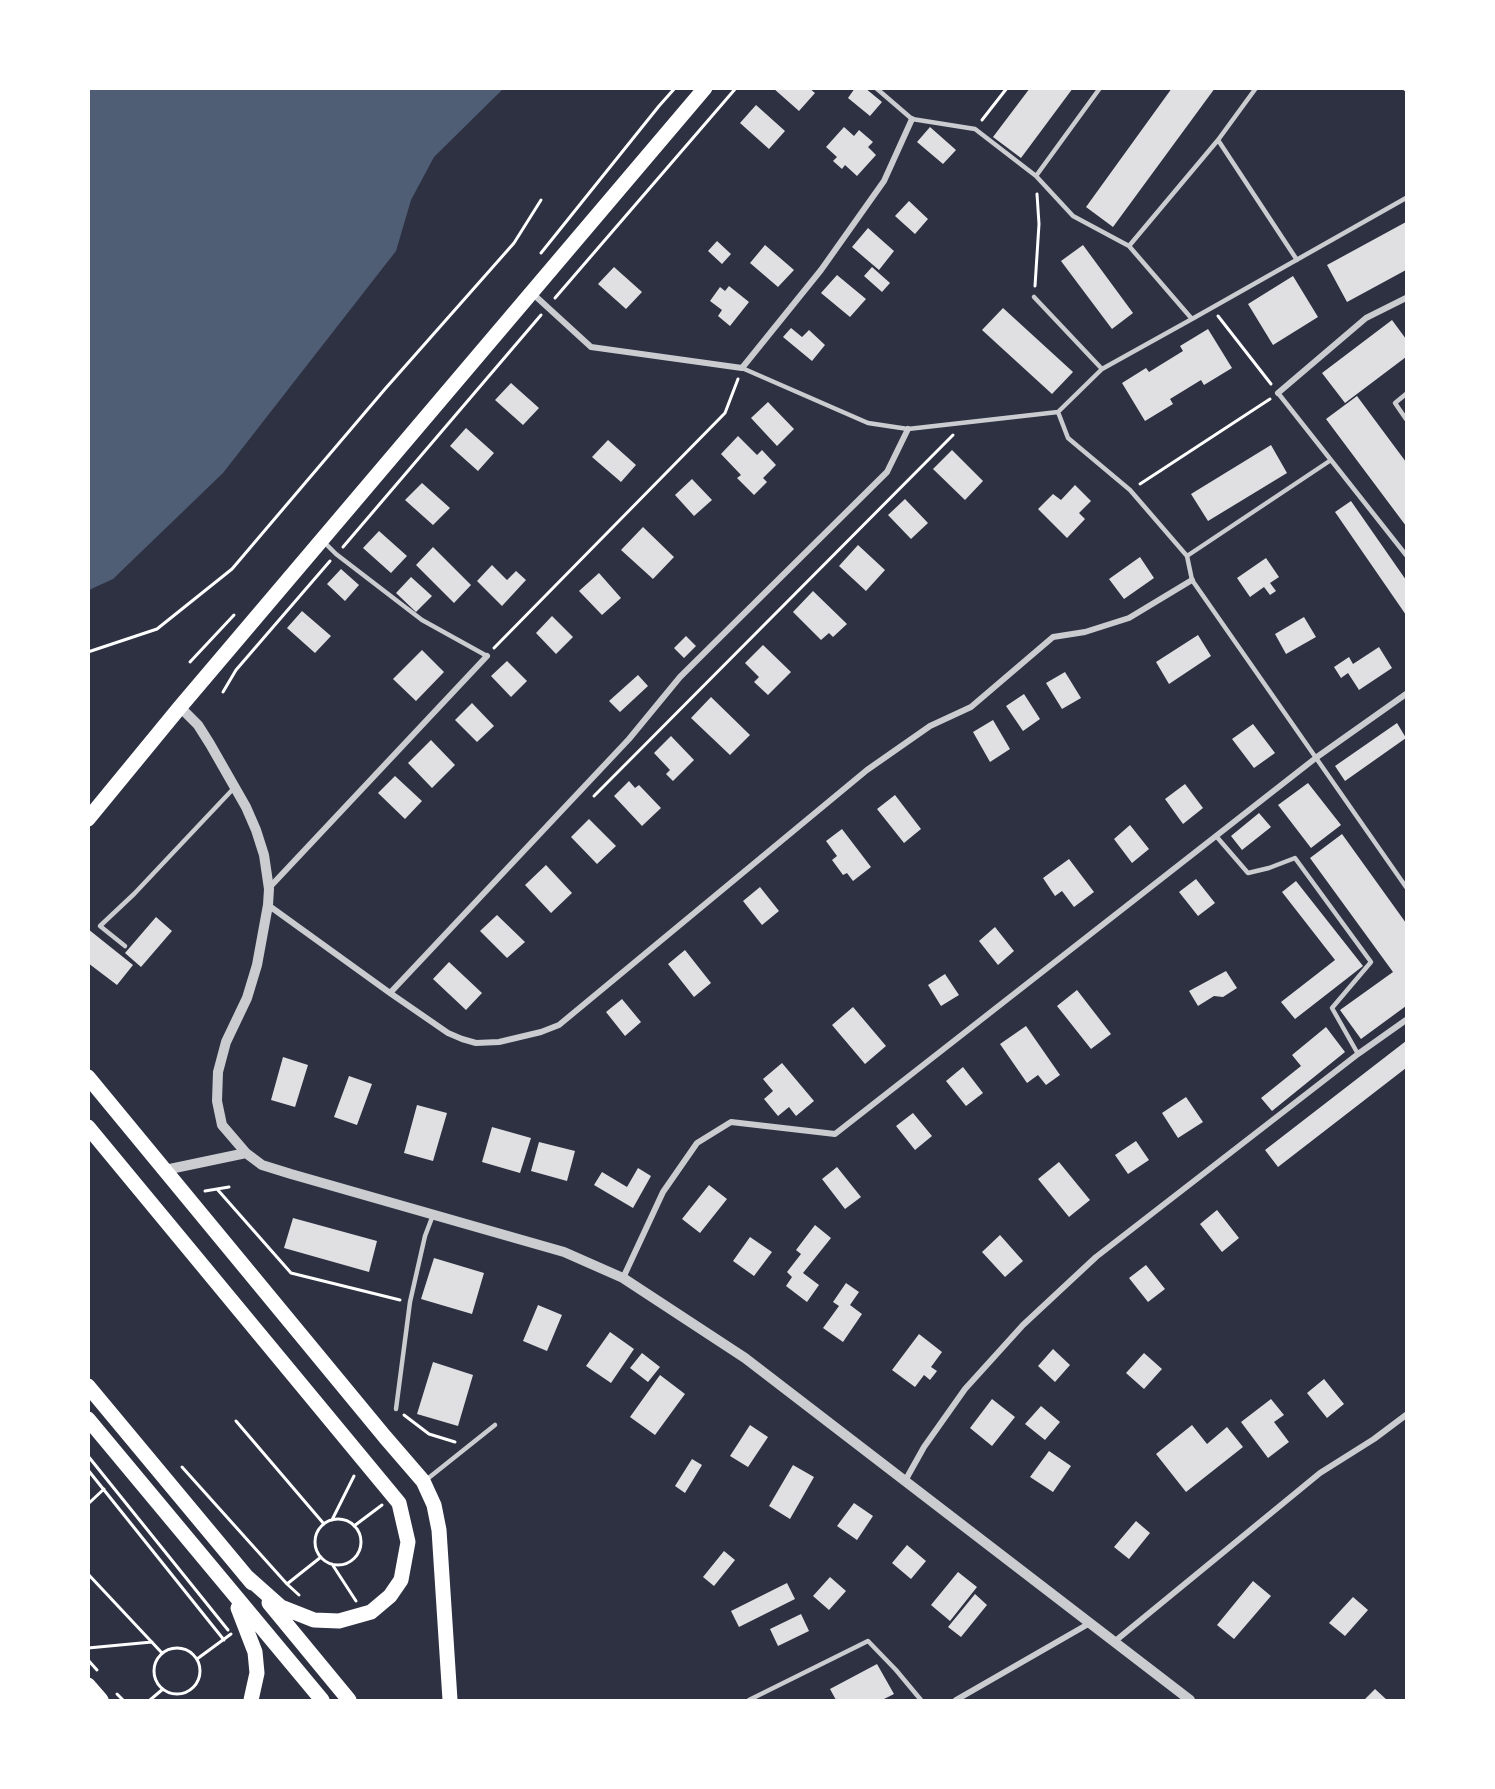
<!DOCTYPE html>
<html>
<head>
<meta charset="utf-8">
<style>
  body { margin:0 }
  #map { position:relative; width:1495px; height:1789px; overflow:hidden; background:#2d3142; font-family:Manrope,sans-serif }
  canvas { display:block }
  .frame { position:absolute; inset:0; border:90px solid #fff; pointer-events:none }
</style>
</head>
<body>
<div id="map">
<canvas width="1495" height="1789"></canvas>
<div class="frame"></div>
</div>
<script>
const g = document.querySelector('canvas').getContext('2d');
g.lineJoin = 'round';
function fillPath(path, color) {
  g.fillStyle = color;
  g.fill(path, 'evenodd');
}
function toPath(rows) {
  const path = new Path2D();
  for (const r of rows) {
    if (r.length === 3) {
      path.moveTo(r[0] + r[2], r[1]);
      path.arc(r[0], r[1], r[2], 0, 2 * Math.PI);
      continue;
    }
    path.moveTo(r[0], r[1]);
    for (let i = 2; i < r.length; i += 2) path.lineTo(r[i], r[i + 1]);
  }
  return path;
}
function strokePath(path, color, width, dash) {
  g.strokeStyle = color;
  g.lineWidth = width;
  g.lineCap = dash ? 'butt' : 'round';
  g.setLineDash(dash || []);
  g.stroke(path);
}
const water = toPath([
  [89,88,503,89,434,157,411,200,396,251,223,473,113,579,89,590]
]);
const building = toPath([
  [773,88,809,88,815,93,799,111],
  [855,88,865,88,882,102,870,116,848,98],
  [1030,88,1073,88,1021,158,993,137],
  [1172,88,1215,88,1113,227,1086,207],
  [756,105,785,131,769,149,740,123],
  [844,127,854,136,859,130,873,142,868,147,876,155,857,176,845,165,842,169,833,161,837,157,826,147],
  [930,127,956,150,943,164,917,142],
  [909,201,928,219,915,234,895,216],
  [1406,222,1406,270,1347,302,1327,265],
  [868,228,894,251,879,270,852,247],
  [717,241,731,254,722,264,708,251],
  [765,245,794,270,778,287,750,263],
  [1083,245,1133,313,1112,329,1061,261],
  [614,267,642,292,626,309,598,284],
  [872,267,890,283,882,292,864,276],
  [837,275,866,299,850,317,821,293],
  [1293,276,1318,317,1273,345,1248,304],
  [729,286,749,302,730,326,718,316,722,310,710,301,720,287,725,291],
  [1003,308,1073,372,1052,394,982,330],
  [1392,320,1406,339,1406,357,1345,403,1322,373],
  [791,328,802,337,809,330,825,345,812,361,783,337],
  [1208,329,1232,368,1204,385,1201,380,1170,399,1173,404,1145,421,1122,383,1146,368,1149,372,1183,351,1180,346],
  [511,383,539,408,523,425,495,400],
  [1357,396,1406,462,1406,526,1326,419],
  [768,402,794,429,777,446,751,418],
  [466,428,494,453,478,471,450,446],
  [738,436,757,455,762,450,776,465,763,478,767,482,754,495,737,478,741,475,721,454],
  [608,440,636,465,621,482,592,457],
  [1271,445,1287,473,1208,521,1191,494],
  [952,450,983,481,965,500,933,469],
  [692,479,712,500,694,516,675,495],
  [422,483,450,508,433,525,405,500],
  [1075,485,1091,501,1079,513,1085,519,1067,538,1038,509,1053,494,1061,500],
  [905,499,928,523,911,539,888,515],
  [1351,501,1406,580,1406,615,1335,512],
  [643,527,674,557,653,579,621,550],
  [379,531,407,556,391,573,363,548],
  [858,545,885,570,866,591,839,566],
  [433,547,471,585,454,603,416,565],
  [1140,557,1154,578,1124,599,1109,579],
  [1266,558,1279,577,1270,583,1276,591,1270,595,1264,587,1250,597,1237,578],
  [492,565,507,580,516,571,526,580,502,606,477,581],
  [341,569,359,585,345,601,327,584],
  [599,573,621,598,602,615,579,591],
  [411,577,432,596,416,612,396,593],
  [813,591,847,624,833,637,829,633,821,640,793,612],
  [302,611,331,636,315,653,287,628],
  [552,616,573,637,556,654,536,633],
  [1304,617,1316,637,1286,654,1275,634],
  [1198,635,1211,656,1169,684,1156,662],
  [686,636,696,646,684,658,674,648],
  [763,645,791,672,768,695,754,682,759,677,745,663],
  [1379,647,1392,668,1359,690,1348,673,1341,678,1334,667,1349,657,1353,664],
  [422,650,444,672,416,701,393,679],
  [507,661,527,681,511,697,491,676],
  [1065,672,1081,698,1062,709,1046,683],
  [638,675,648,686,620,712,609,701],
  [1024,694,1040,719,1023,731,1006,706],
  [711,697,750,735,730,755,691,718],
  [472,703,494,726,477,742,455,720],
  [993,720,1010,749,990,762,973,732],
  [1397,723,1406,738,1345,781,1335,766],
  [1253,724,1275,753,1254,768,1232,739],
  [671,736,694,760,673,781,666,774,670,770,654,753],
  [431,740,455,765,432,788,408,763],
  [395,776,422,801,405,819,378,793],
  [629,781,635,788,639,785,661,808,642,826,614,796],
  [1308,783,1341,825,1311,848,1278,805],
  [1185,784,1203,808,1183,824,1165,799],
  [895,795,921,829,904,843,877,809],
  [1259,813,1271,827,1242,850,1231,836],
  [589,819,616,846,597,864,571,837],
  [1130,825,1149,849,1132,863,1114,839],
  [842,829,871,867,853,881,847,873,843,875,832,860,837,856,826,841],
  [1342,834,1406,923,1406,1006,1361,1039,1340,1010,1393,972,1310,858],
  [1069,859,1094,892,1074,907,1062,891,1055,896,1043,878],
  [546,865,572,893,551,913,525,885],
  [1196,879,1215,903,1198,916,1179,892],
  [1296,881,1363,966,1295,1019,1281,1002,1335,960,1282,892],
  [760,887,779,911,762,925,743,901],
  [497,915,525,942,507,958,480,931],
  [156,917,172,931,141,967,125,953],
  [995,927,1014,951,998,965,979,941],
  [88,929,133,965,117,985,88,963],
  [685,950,711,983,694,997,668,964],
  [449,962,482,993,466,1010,433,979],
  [1226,971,1237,988,1223,997,1214,996,1198,1006,1189,991],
  [945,974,959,995,941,1006,928,985],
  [1077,990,1111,1034,1091,1049,1057,1006],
  [622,999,641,1022,625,1036,606,1012],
  [853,1007,886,1046,865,1064,832,1025],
  [1026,1026,1060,1075,1046,1085,1038,1075,1027,1083,1000,1044],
  [1326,1027,1345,1052,1272,1111,1261,1098,1301,1066,1292,1055],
  [1406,1041,1406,1068,1278,1167,1265,1150],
  [283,1057,308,1065,295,1107,271,1100],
  [782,1063,814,1101,796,1116,789,1107,778,1116,764,1099,773,1091,763,1079],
  [963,1067,983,1093,966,1106,946,1081],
  [349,1076,372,1084,357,1125,334,1117],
  [1186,1097,1203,1122,1178,1138,1162,1113],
  [417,1105,447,1113,433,1161,404,1153],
  [913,1113,932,1136,915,1150,896,1126],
  [492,1127,531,1138,520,1173,482,1162],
  [1136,1141,1149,1160,1128,1174,1115,1155],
  [539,1142,575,1151,567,1181,531,1171],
  [1059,1162,1090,1200,1069,1217,1038,1179],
  [837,1167,861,1197,845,1209,822,1179],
  [638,1168,651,1176,633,1208,594,1185,602,1172,627,1187],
  [709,1185,727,1199,700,1233,682,1219],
  [1217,1210,1239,1238,1222,1252,1200,1224],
  [293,1218,377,1241,369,1272,284,1248],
  [815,1225,831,1238,803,1273,819,1285,807,1302,786,1286,792,1277,787,1272,801,1254,796,1250],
  [1000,1235,1023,1261,1005,1277,982,1252],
  [750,1237,772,1252,754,1276,733,1261],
  [434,1258,484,1273,472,1314,421,1299],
  [1146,1265,1165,1289,1148,1302,1129,1278],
  [846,1283,859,1292,850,1305,862,1314,843,1342,823,1328,839,1306,833,1302],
  [538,1305,562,1315,547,1351,523,1341],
  [610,1332,634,1349,611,1383,586,1366],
  [919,1334,942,1352,931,1367,937,1371,930,1380,924,1375,915,1387,892,1370],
  [1053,1349,1070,1365,1055,1382,1038,1366],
  [642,1353,660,1367,648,1382,630,1368],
  [1144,1353,1162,1369,1144,1389,1126,1373],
  [433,1362,473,1375,458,1426,417,1414],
  [660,1375,685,1394,655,1435,630,1417],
  [1324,1379,1344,1404,1327,1418,1307,1393],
  [992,1399,1015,1417,992,1446,970,1428],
  [1271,1399,1284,1415,1274,1422,1289,1442,1268,1458,1241,1422],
  [1041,1406,1060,1422,1045,1440,1025,1424],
  [750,1425,768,1437,748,1467,730,1456],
  [1192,1425,1207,1444,1227,1427,1243,1447,1186,1492,1156,1454],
  [1049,1451,1071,1466,1053,1492,1030,1477],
  [692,1459,702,1465,685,1493,675,1486],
  [793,1465,814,1477,790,1519,769,1506],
  [854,1503,873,1516,857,1540,837,1526],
  [1136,1521,1150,1533,1129,1559,1114,1547],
  [907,1545,926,1561,911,1579,892,1563],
  [724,1551,735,1560,714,1586,703,1577],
  [958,1572,977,1587,950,1621,931,1605],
  [830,1577,846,1591,829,1610,813,1596],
  [1253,1581,1271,1596,1234,1639,1217,1625],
  [787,1583,795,1599,739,1627,731,1611],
  [975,1594,987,1605,961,1637,948,1627],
  [1353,1597,1368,1610,1345,1636,1329,1623],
  [801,1614,809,1631,778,1646,770,1629],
  [877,1664,894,1694,882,1700,836,1700,830,1689],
  [1375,1689,1387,1700,1364,1700]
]);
const path = toPath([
  [1403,88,1406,90],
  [982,120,1007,88],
  [541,253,659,106,675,88],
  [1035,286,1039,224,1037,194],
  [555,298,736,88],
  [1218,316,1271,384],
  [1140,484,1270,399],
  [343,547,541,315],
  [494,648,725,413,738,379],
  [88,652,157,629,232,569,385,389,514,243,541,200],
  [190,662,234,615],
  [223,692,236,670,330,561],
  [594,796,953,435],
  [217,1189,291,1273,400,1300],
  [205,1191,229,1187],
  [404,1415,429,1434,455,1442],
  [236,1421,324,1524],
  [88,1456,228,1630],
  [182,1467,287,1584,321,1557],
  [88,1470,224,1640],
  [88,1504,104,1489],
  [338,1542,23],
  [332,1520,354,1476],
  [354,1526,382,1505],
  [332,1564,356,1601],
  [88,1574,162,1653],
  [287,1584,299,1595],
  [88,1648,152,1642],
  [177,1671,23],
  [197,1659,231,1634],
  [88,1660,97,1670],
  [117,1694,123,1700],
  [150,1700,163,1689]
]);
const service = toPath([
  [876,88,912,119,975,129,1036,176,1073,216,1129,246,1192,319,1102,369,1058,412],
  [1218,140,1297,260],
  [1036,176,1100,88],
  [1129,246,1218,140,1256,88],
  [1034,297,1102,369],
  [1192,319,1406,198],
  [742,368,868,423,908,429,1058,412,1068,438,1130,490,1187,556,1192,580,1406,887],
  [1278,393,1406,555],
  [1406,394,1395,403,1406,419],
  [324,542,336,554,422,620,487,656],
  [1187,556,1331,460],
  [1216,836,1248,873,1269,868,1295,858,1371,962,1332,1008,1358,1054],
  [125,946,100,926,134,894,234,788],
  [396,1409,410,1302,425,1236,433,1215],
  [426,1480,495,1425],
  [749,1700,868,1641,896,1670,921,1700]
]);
const minor = toPath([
  [532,293,591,347,742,368,821,270,884,181,912,119],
  [1278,393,1366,318,1406,298],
  [269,888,487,656],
  [268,905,390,993,448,1033,462,1039,476,1043,499,1042,541,1032,559,1025,867,770,930,726,971,707,1053,637,1085,632,1129,618,1192,580],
  [390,993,629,739,680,677,887,472,908,429],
  [623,1278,663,1192,697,1143,731,1122,835,1134,1317,757,1406,694],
  [905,1481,924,1447,965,1389,1023,1325,1096,1257,1358,1054,1406,1020],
  [1114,1642,1320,1473,1374,1439,1406,1415],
  [956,1700,1090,1623]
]);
const tertiary = toPath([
  [180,707,198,725,210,744,246,807,256,830,264,855,269,889,268,905,257,965,247,998,226,1042,218,1072,217,1101,222,1125,246,1153,262,1165,291,1174,564,1252,623,1278,745,1358,1190,1700],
  [165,1170,246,1153]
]);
const primary = toPath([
  [88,819,180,707,705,88],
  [88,1077,385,1437,423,1481,434,1505,439,1530,450,1700],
  [88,1127,399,1503,408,1542,401,1580,390,1596,371,1612,339,1621,314,1620,281,1607,245,1575],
  [88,1386,252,1583],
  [88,1419,322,1700],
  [269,1603,349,1700],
  [238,1608,255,1652,257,1673,251,1700],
  [88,1685,101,1700]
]);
fillPath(water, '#4f5d75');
fillPath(building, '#e0e0e3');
strokePath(path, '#fff', 3);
strokePath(service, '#caccd0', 4.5);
strokePath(minor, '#caccd0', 6);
strokePath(tertiary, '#caccd0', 10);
strokePath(primary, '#fff', 15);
</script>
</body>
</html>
